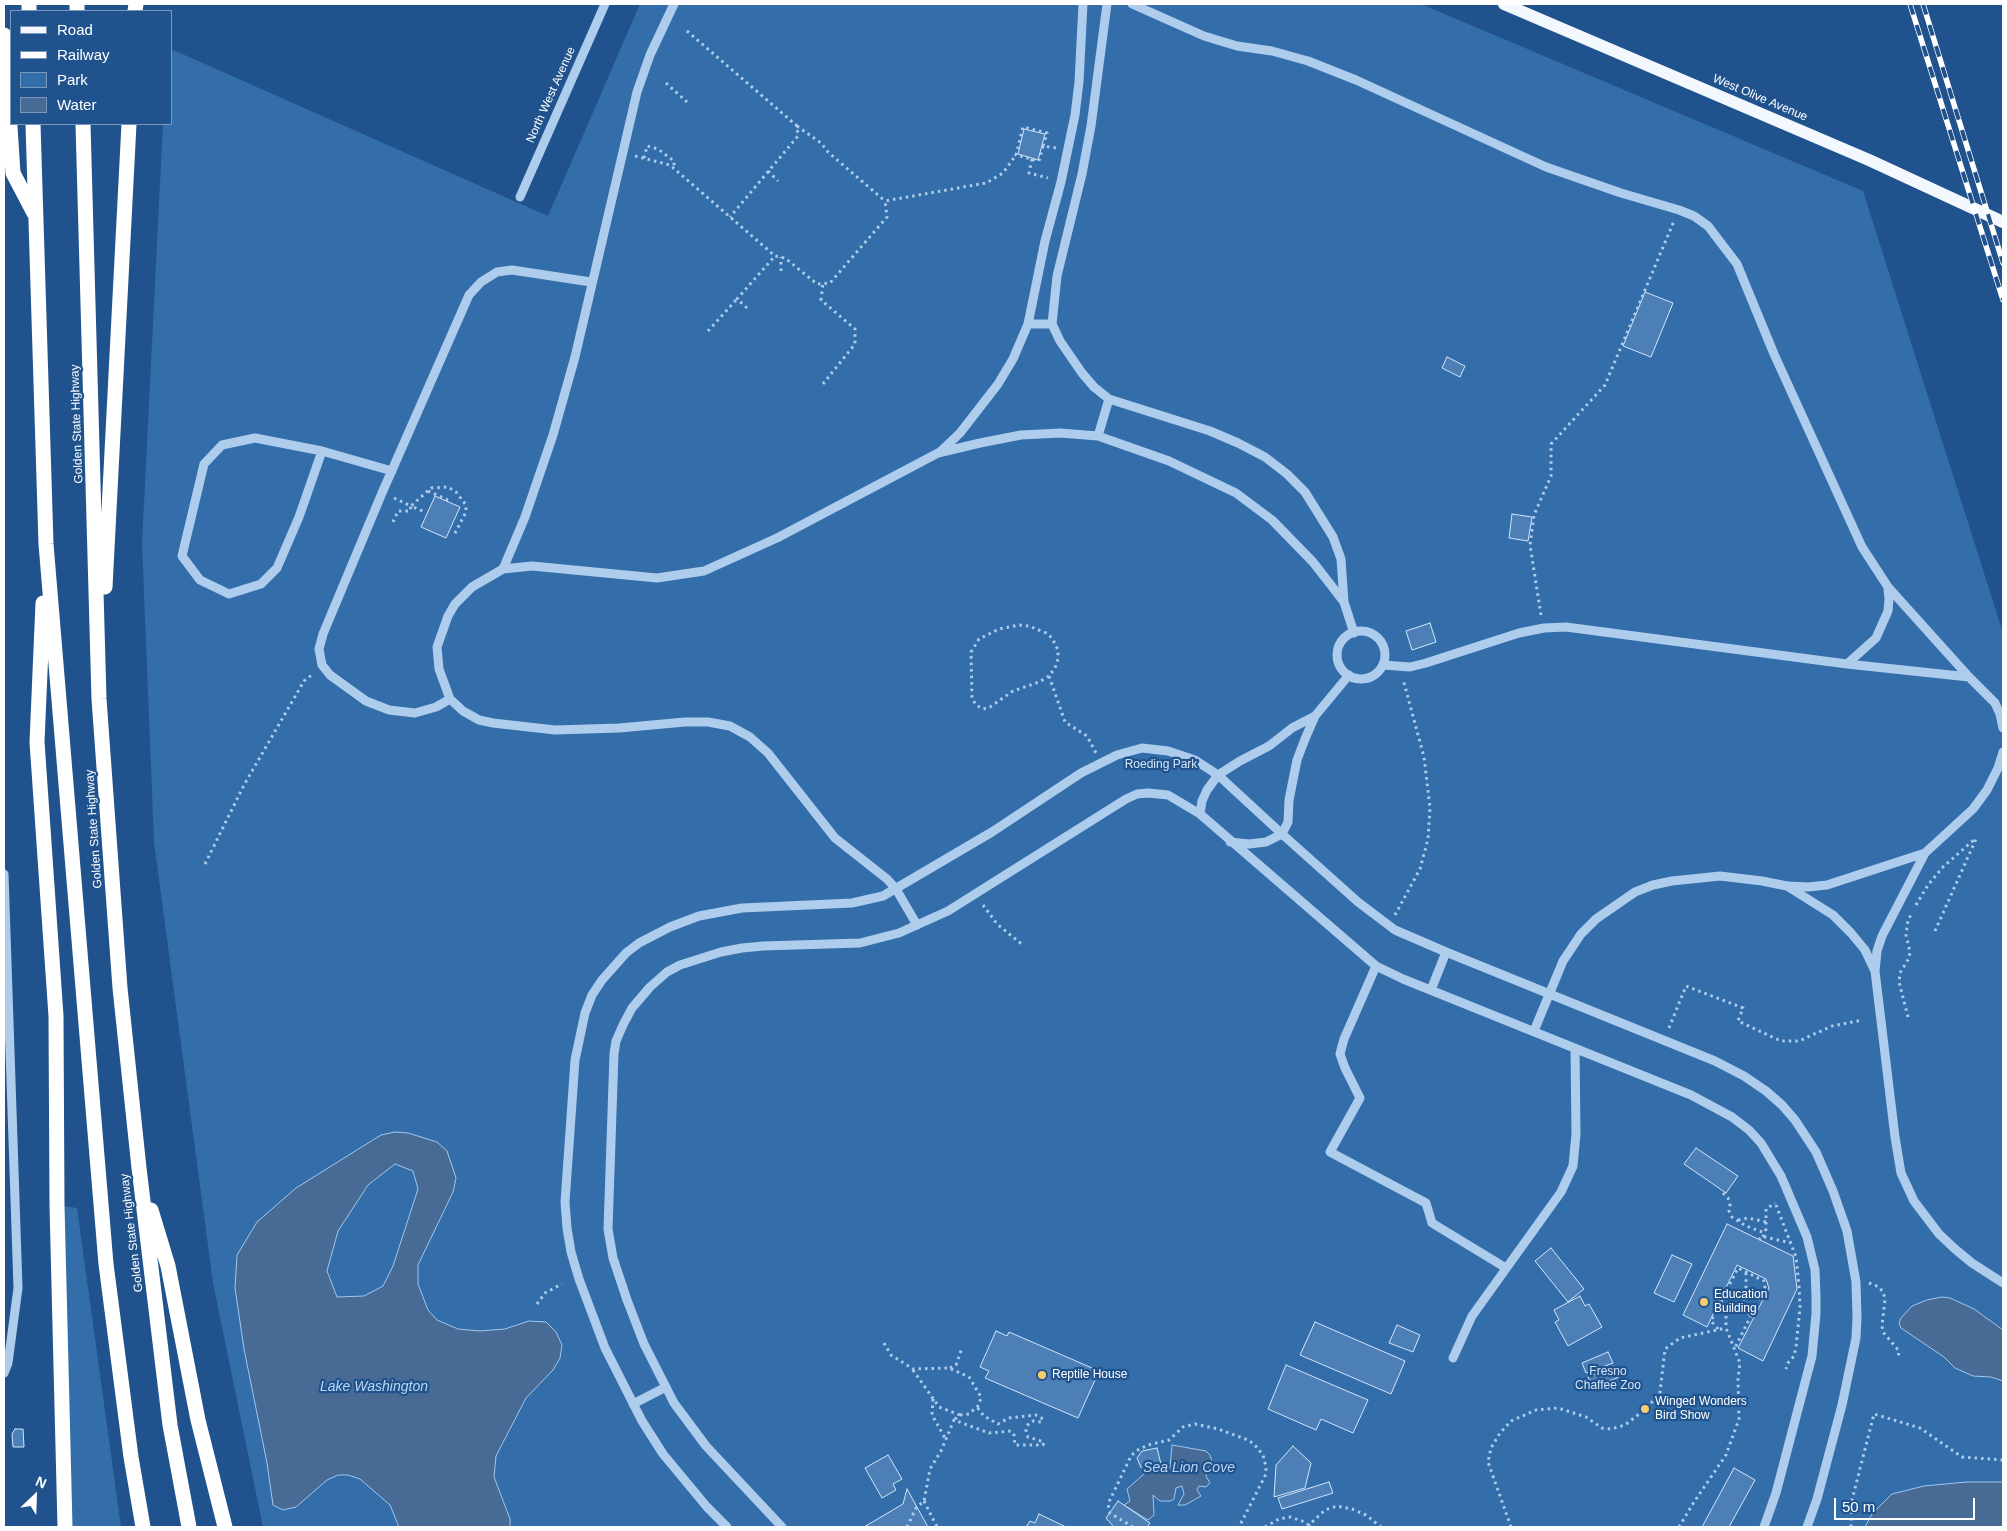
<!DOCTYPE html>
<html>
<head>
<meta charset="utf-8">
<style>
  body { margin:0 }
  #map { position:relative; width:2007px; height:1531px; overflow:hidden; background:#20538d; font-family:Helvetica,sans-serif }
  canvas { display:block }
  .frame { position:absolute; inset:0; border:5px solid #fff; pointer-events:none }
  .legend { position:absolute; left:10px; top:10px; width:162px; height:115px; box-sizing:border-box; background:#20538d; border:1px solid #7998bb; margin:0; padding:6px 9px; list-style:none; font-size:15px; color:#fff }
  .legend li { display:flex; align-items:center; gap:10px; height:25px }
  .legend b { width:25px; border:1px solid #7998bb }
  .north { position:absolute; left:10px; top:1471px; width:50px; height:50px; -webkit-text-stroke:4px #20538d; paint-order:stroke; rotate:24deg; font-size:14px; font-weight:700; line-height:20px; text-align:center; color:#fff }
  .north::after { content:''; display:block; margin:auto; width:18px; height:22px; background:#fff; clip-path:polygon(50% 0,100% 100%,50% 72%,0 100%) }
  .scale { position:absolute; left:1834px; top:1498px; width:141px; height:22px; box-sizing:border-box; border:2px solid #fff; border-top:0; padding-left:6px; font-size:15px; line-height:18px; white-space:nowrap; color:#fff; -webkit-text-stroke:4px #20538d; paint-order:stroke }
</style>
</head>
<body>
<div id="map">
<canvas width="2007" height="1531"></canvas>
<div class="frame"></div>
<ul class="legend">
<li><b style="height:6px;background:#f3f8ff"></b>Road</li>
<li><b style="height:6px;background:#fff"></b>Railway</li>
<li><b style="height:14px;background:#336daa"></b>Park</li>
<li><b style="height:14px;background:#476b94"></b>Water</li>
</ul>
<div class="north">N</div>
<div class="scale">50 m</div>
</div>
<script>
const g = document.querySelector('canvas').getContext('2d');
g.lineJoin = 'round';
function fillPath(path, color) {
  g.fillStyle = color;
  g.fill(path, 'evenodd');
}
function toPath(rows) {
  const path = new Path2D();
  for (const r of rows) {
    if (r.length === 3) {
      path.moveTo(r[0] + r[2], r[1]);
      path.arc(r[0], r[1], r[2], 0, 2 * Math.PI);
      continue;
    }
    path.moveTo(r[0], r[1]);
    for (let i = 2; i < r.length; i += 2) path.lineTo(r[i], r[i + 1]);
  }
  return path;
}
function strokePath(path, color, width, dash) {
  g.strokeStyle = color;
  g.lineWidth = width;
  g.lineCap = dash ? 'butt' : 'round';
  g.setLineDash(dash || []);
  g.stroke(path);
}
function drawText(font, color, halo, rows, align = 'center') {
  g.font = font + ' Helvetica,sans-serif';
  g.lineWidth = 4.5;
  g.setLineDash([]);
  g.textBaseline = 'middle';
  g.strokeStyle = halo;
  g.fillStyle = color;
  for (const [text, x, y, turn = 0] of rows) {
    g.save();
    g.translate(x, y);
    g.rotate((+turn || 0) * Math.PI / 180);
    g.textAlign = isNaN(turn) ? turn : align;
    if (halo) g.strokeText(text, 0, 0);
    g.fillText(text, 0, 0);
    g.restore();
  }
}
const green = toPath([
  [640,4,1421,4,1863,191,2003,633,2003,1527,263,1527,213,1283,154,842,142,543,163,124,171,124,171,49,548,216],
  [57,1205,77,1208,121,1527,70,1527]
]);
const water = toPath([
  [395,1132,408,1133,437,1142,447,1151,456,1178,453,1192,418,1265,418,1284,428,1310,437,1320,458,1329,480,1331,505,1329,529,1321,546,1322,556,1332,562,1345,560,1358,553,1370,526,1398,496,1456,494,1477,510,1519,510,1527,399,1527,390,1505,360,1479,348,1475,338,1475,327,1480,296,1507,283,1510,273,1505,267,1463,244,1349,235,1288,237,1255,257,1222,296,1188,381,1135,395,1132],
  [395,1164,413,1171,418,1189,393,1266,383,1286,364,1296,337,1297,327,1271,338,1231,368,1185,395,1164],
  [1942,1297,1950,1298,1974,1309,2003,1330,2003,1381,1991,1377,1973,1376,1955,1368,1944,1357,1901,1328,1899,1323,1901,1318,1912,1306,1927,1300,1942,1297],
  [1172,1445,1206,1451,1210,1455,1213,1465,1209,1467,1206,1476,1210,1483,1206,1487,1199,1486,1197,1490,1201,1496,1185,1505,1178,1505,1184,1494,1182,1486,1176,1488,1174,1499,1171,1501,1160,1501,1153,1495,1154,1515,1148,1520,1124,1505,1130,1501,1127,1489,1145,1473,1170,1468,1172,1445],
  [1967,1482,2003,1482,2003,1527,1865,1527,1872,1514,1892,1494,1924,1486,1967,1482]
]);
const building = toPath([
  [1024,129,1045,134,1038,160,1018,154,1024,129],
  [1645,292,1673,303,1651,357,1623,346,1645,292],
  [1447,357,1465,366,1460,377,1442,368,1447,357],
  [435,496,460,507,446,538,421,527,435,496],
  [1512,514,1532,517,1528,541,1509,538,1512,514],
  [1430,623,1436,642,1412,650,1406,631,1430,623],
  [1696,1148,1738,1176,1726,1193,1684,1164,1696,1148],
  [1727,1224,1793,1256,1797,1289,1763,1361,1738,1348,1769,1288,1766,1279,1737,1265,1707,1327,1683,1315,1727,1224],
  [1551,1248,1584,1289,1568,1302,1535,1261,1551,1248],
  [1672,1255,1692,1264,1674,1302,1654,1293,1672,1255],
  [1580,1296,1585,1306,1589,1304,1602,1327,1568,1346,1555,1322,1559,1320,1554,1310,1580,1296],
  [1315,1322,1405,1361,1391,1394,1300,1355,1315,1322],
  [1397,1325,1420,1335,1413,1352,1389,1343,1397,1325],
  [996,1331,1007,1336,1009,1332,1099,1371,1078,1418,985,1378,989,1371,980,1367,996,1331],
  [1608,1352,1613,1363,1586,1373,1582,1363,1608,1352],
  [1286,1365,1368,1400,1353,1433,1321,1419,1316,1430,1268,1409,1286,1365],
  [1614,1366,1619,1377,1593,1388,1588,1377,1614,1366],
  [15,1429,23,1429,24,1447,13,1447,12,1434,15,1429],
  [1293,1446,1311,1463,1305,1488,1274,1497,1276,1465,1293,1446],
  [1157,1448,1161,1464,1143,1472,1137,1458,1142,1451,1157,1448],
  [888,1455,902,1479,893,1484,896,1490,882,1498,865,1468,888,1455],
  [1734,1468,1755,1480,1729,1527,1702,1527,1734,1468],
  [1329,1482,1333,1493,1282,1509,1278,1498,1329,1482],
  [907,1489,928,1527,864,1527,903,1504,907,1489],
  [1118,1501,1150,1523,1147,1527,1114,1527,1106,1518,1118,1501],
  [1039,1514,1066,1527,1026,1527,1030,1521,1035,1523,1039,1514]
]);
const path = toPath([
  [687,31,797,126,798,136,730,217],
  [666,83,687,102],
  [797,126,821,143,828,152,885,201],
  [1043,146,1039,161,1016,155,1023,127,1047,133,1043,146,1056,148],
  [635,156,670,165,775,256,785,258,817,284,830,283,887,217,885,201,986,183,1003,173,1016,155],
  [644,158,647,146,658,149,674,161,674,168],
  [1032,159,1029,173,1048,178],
  [768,171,778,181],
  [781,271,781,257],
  [747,308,737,299,775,256],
  [708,331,737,299],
  [823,384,855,344,855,329,821,300,823,283],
  [428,491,450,501],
  [394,498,411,506,431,488,448,487,456,492,466,505,466,512,454,535],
  [393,522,398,511,410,511,411,506,425,512],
  [1541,615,1530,545,1534,515,1551,476,1551,444,1605,385,1674,221],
  [1049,676,1039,682,1013,691,990,707,983,709,976,705,972,698,971,652,979,639,999,629,1019,625,1029,626,1046,633,1052,638,1058,650,1058,659,1055,668,1049,676,1065,722,1087,736,1096,753],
  [205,864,244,785,304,681,313,674],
  [983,905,997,924,1024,946],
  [1916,905,1928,885,1943,867,1976,838],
  [1395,915,1420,869,1428,839,1430,808,1424,757,1403,679],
  [1935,931,1976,839],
  [1908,1017,1899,982,1900,973,1909,958,1910,952,1906,935,1908,920,1911,915],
  [1669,1028,1686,986,1743,1008,1738,1021,1781,1041,1799,1041,1832,1026,1863,1020],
  [1723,1193,1728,1198,1730,1205,1729,1211,1732,1217,1746,1226,1765,1233],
  [1776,1205,1796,1257,1799,1286,1800,1307,1796,1347,1794,1356,1788,1363,1786,1369],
  [1738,1220,1748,1218,1766,1222],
  [1763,1237,1766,1229,1766,1209,1775,1203],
  [1759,1240,1761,1237,1765,1237,1791,1243],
  [1869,1283,1879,1287,1883,1292,1885,1299,1882,1326,1883,1332,1899,1351,1898,1359],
  [1720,1303,1732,1310],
  [537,1304,545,1293,562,1284],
  [1737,1306,1751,1315],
  [1718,1329,1711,1321,1738,1268,1764,1281,1765,1287,1735,1348],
  [884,1343,891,1355,913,1369,949,1368,969,1377,981,1397,979,1405,969,1414,960,1415,954,1420],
  [950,1368,956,1365,962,1348],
  [913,1370,939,1407,960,1415],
  [933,1399,932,1415,945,1438],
  [924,1501,937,1527],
  [907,1527,916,1508,924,1501,930,1469,941,1451,954,1420,989,1433,1011,1431,1014,1435,1015,1445,1043,1445,1044,1442,1028,1437,1026,1433,1026,1428,1029,1423,1033,1421,1041,1422,1043,1419,1036,1415,1009,1418,998,1424,984,1416,977,1407],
  [1133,1527,1110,1513,1108,1504,1131,1456,1136,1451,1148,1445,1169,1440,1183,1427,1195,1424,1218,1429,1248,1440,1254,1444,1263,1455,1266,1467,1266,1474,1239,1527],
  [1265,1527,1279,1519,1290,1517,1302,1521,1309,1525,1307,1527],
  [1310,1527,1309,1525,1325,1510,1337,1506,1352,1509,1366,1515,1381,1527],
  [1511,1527,1488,1462,1491,1448,1500,1433,1511,1421,1536,1410,1558,1408,1586,1417,1602,1428,1611,1429,1625,1425,1648,1407,1660,1392,1665,1349,1680,1338,1726,1328],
  [1679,1527,1694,1502,1726,1455,1739,1419,1738,1379,1740,1363,1726,1328,1726,1316,1733,1308,1742,1302,1746,1296,1746,1269],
  [1851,1527,1852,1500,1874,1414,1920,1428,1962,1457,2003,1460]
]);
const minor = toPath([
  [1132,4,1204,36,1237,46,1272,51,1308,61,1356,80,1546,167,1621,193,1679,210,1694,216,1708,226,1737,264,1774,354,1862,547,1888,587,1969,677,1995,703,2000,714,2003,728],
  [520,197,605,4],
  [1028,324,1052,324,1060,341,1082,373,1094,387,1109,399,1210,431,1238,443,1265,457,1287,474,1305,492,1333,537,1341,559,1344,602],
  [1052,324,1057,276,1082,174,1091,126,1107,4],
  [1098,436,1109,399],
  [322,451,299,517,277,568,261,584,229,594,200,580,182,556,204,464,222,445,255,438,322,451,392,471],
  [940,452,960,433,998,384,1013,359,1028,324,1045,241,1061,182,1075,115,1079,82,1083,4],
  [503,569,525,517,553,435,575,357,637,92,650,55,674,4],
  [1361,655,24],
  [1847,664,1876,638,1888,611,1889,599,1888,588],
  [1383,665,1410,667,1426,663,1519,633,1544,628,1566,627,1847,664,1969,677],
  [1349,675,1315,716,1305,739,1297,760,1289,800,1288,822,1282,834,1358,902,1395,930,1446,952,1715,1061,1744,1076,1766,1091,1782,1105,1795,1120,1816,1152,1833,1191,1847,1231,1856,1282,1857,1317,1856,1338,1842,1405,1817,1499,1807,1527],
  [450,699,436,707,415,713,389,710,366,701,330,675,322,665,319,649,323,634,382,493,469,295,481,282,497,272,512,270,591,282],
  [1200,814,1202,801,1207,790,1218,775,1282,834,1266,842,1249,844,1230,842],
  [4,874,18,1288,8,1363,4,1373],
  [1788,886,1808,887,1827,885,1925,853],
  [917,925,896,889,887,879,835,838,768,753,750,737,730,726,708,722,685,722,619,728,555,730,493,723,479,720,463,711,450,699,439,669,437,647,448,616,455,604,472,587,503,569,532,566,657,578,704,571,777,538,938,453,980,443,1021,435,1060,433,1098,436,1169,461,1236,493,1272,520,1313,562,1344,602,1354,633],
  [1376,966,1344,1039,1340,1054,1345,1068,1360,1098,1330,1152,1426,1203,1432,1223,1506,1268],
  [1875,971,1877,951,1882,936,1925,853,1973,809,1987,790,1998,768,2003,752],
  [1431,990,1446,952],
  [1534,1031,1563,961,1581,934,1596,919,1635,892,1653,885,1672,881,1720,876,1762,881,1787,886,1833,915,1851,933,1865,950,1875,971,1895,1137,1901,1173,1914,1201,1939,1234,1955,1249,1972,1263,2003,1283],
  [1453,1358,1472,1316,1561,1192,1573,1166,1576,1134,1575,1048],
  [633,1404,666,1387],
  [727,1527,707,1507,663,1454,642,1421,605,1348,579,1279,571,1252,567,1228,565,1202,575,1060,585,1013,592,995,602,980,626,953,639,943,670,927,699,916,742,908,852,903,883,896,992,832,1081,773,1117,755,1142,748,1168,751,1195,760,1218,775,1240,761,1269,746,1292,728,1315,716],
  [782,1527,706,1446,674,1403,644,1344,627,1300,613,1258,608,1229,614,1054,616,1041,623,1025,632,1008,650,987,667,972,680,965,721,952,742,948,763,946,860,943,899,933,948,911,1126,799,1137,794,1148,793,1168,795,1200,814,1376,966,1403,979,1691,1095,1732,1117,1749,1130,1761,1143,1781,1176,1807,1237,1815,1270,1816,1296,1816,1314,1812,1356,1776,1493,1764,1527]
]);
const major = toPath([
  [1504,4,1869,160,2003,222]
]);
const highway = toPath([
  [29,4,29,11],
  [77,4,77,11],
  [135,11,136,4],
  [4,35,13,173,34,213],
  [33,124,46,544,106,1264,131,1457,143,1527],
  [83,124,99,699,120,988,139,1168,170,1425,189,1527],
  [105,587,129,124],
  [43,603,37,742,56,1016,57,1205,65,1527],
  [151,1210,168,1266,198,1420,225,1527]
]);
const rail = toPath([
  [1910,4,2003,300],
  [1923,4,2003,263]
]);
const markers = [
  [1704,1302,5,"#f9cd6e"],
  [1042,1375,5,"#f9cd6e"],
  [1645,1409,5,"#f9cd6e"]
];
const streetNames = [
  ["North West Avenue",551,95,-66],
  ["West Olive Avenue",1760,98,23],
  ["Golden State Highway",77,424,-92],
  ["Golden State Highway",94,829,-94],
  ["Golden State Highway",132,1233,-97]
];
const parkNames = [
  ["Roeding Park",1161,765],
  ["Fresno",1608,1372],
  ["Chaffee Zoo",1608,1386]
];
const poiNames = [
  ["Education",1714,1295],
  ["Building",1714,1309],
  ["Reptile House",1052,1375],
  ["Winged Wonders",1655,1402],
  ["Bird Show",1655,1416]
];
const waterNames = [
  ["Lake Washington",374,1387],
  ["Sea Lion Cove",1189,1468]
];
fillPath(green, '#336daa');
fillPath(water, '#476b94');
strokePath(water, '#a1c7ed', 1);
fillPath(building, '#4c7fb6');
strokePath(building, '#d3e5f9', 1);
strokePath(path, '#aeccec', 3, [2.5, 4]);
strokePath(minor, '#aeccec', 9);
strokePath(major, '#f3f8ff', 12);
strokePath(highway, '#fff', 15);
strokePath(rail, '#fff', 5.5);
strokePath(rail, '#20538d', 4, [11]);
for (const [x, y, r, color] of markers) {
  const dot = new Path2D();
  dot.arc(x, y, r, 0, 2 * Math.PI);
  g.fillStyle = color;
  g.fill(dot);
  strokePath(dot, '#20538d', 2);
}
drawText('12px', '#fff', '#20538d', streetNames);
drawText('12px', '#d3e5f9', '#20538d', parkNames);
drawText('12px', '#fff', '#20538d', poiNames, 'left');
drawText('italic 14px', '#bad6f3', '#20538d', waterNames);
</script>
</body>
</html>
